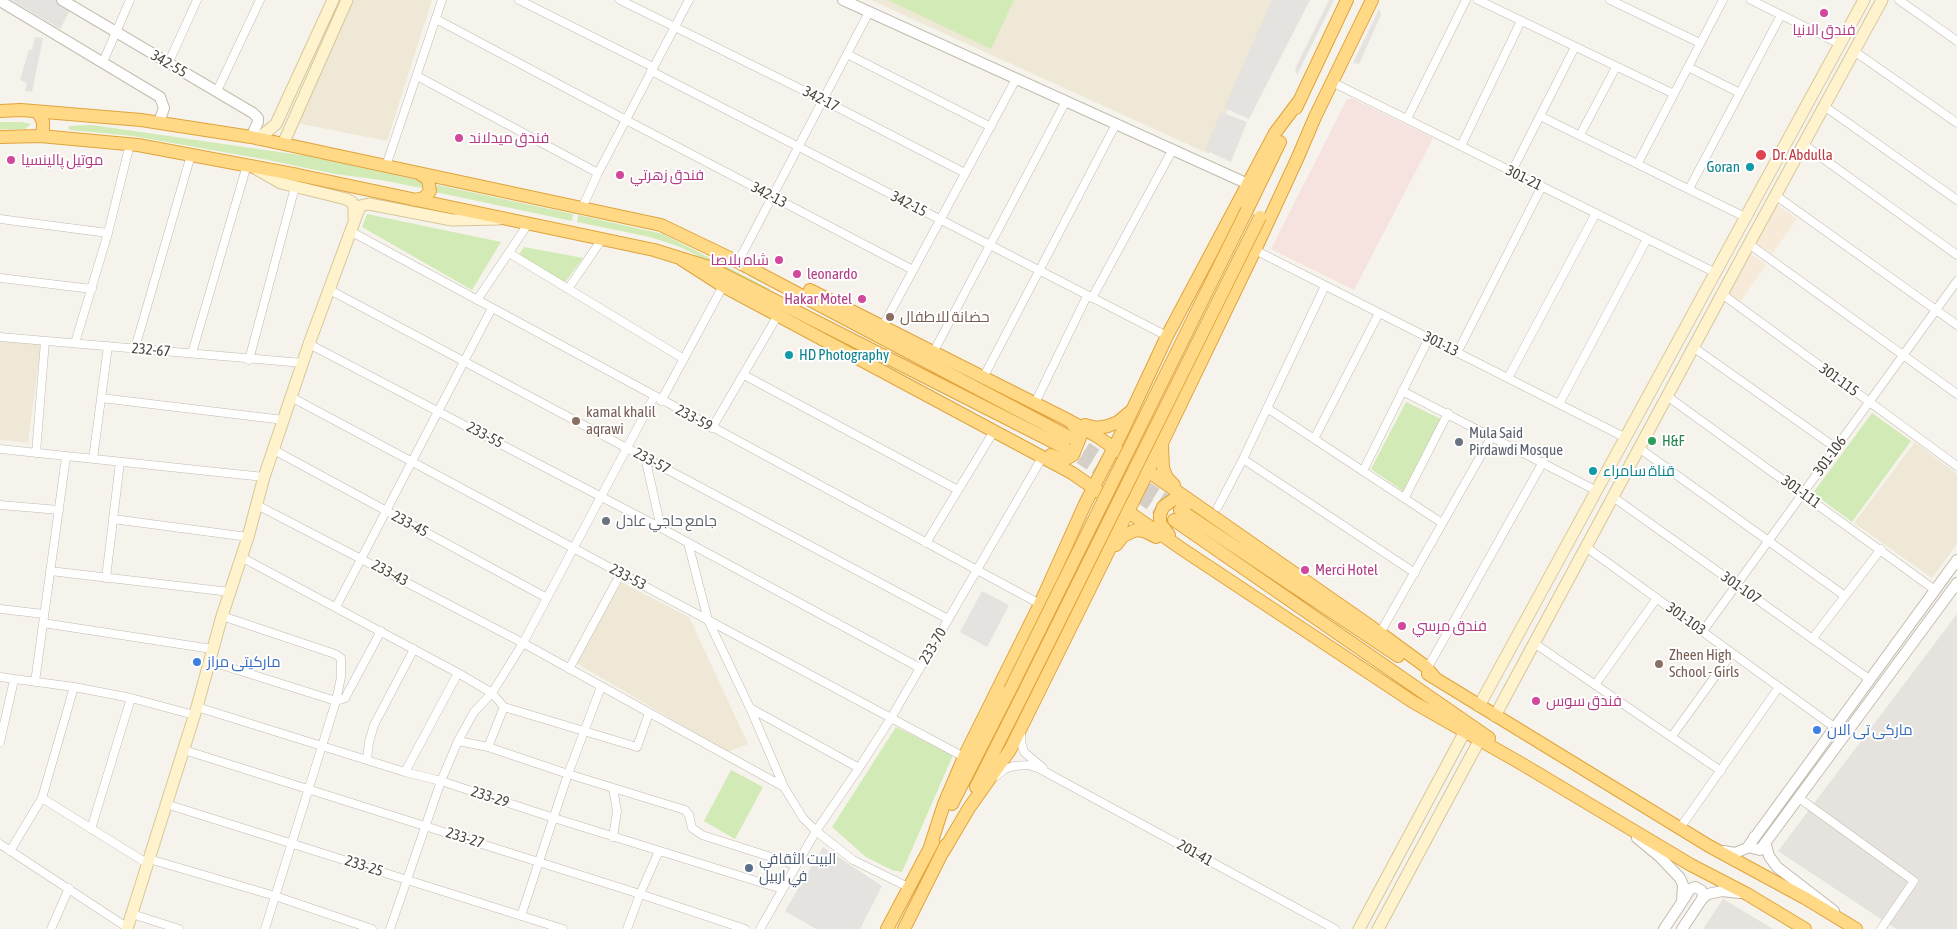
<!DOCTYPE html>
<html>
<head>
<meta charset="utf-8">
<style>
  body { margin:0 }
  canvas { display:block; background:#f6f3ec }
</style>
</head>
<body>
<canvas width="1957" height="929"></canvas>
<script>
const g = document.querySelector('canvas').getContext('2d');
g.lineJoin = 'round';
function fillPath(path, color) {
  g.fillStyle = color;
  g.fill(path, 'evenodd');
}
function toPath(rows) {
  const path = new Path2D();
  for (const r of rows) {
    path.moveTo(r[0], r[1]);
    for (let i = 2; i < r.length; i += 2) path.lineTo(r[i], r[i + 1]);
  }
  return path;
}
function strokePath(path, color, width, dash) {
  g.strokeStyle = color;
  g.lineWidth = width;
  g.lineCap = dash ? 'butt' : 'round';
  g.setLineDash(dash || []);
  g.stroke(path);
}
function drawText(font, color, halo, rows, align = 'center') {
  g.font = font + ' "Asap Condensed",Cairo,sans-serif';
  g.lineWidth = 4;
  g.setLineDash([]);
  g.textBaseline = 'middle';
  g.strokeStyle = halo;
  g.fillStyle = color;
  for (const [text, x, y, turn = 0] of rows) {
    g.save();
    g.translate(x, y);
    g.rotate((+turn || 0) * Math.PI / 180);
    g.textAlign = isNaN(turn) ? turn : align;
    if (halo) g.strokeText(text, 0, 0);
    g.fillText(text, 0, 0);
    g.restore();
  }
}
const commercial = toPath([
  [1776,204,1797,219,1772,254,1755,242],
  [1748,252,1766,265,1739,303,1723,292]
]);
const industrial = toPath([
  [1957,614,1957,929,1896,929,1778,851],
  [1723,899,1773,929,1703,929]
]);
const education = toPath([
  [354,0,432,0,387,141,297,123],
  [871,0,1275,0,1209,154],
  [0,341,41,344,28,443,0,440],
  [1915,442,1957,474,1957,544,1932,578,1854,523],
  [621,582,689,617,748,744,728,752,576,663]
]);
const medical = toPath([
  [1351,98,1433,138,1354,290,1271,249,1347,99]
]);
const green = toPath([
  [888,0,1014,0,991,49],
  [0,122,22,122,31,124,25,129,0,129],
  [92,125,307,156,422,181,425,186,421,188,381,180,335,174,268,160,133,136,70,130,68,128,69,126],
  [437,185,573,214,572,221,435,192],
  [367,214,501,242,472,290,362,227],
  [578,215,663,234,770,289,769,291,680,247,650,237,577,222],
  [524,247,583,258,563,285,518,256],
  [1406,402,1441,419,1403,491,1371,469],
  [1872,413,1911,441,1852,522,1813,493],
  [896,727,953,755,902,872,892,870,866,857,832,827],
  [731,770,763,787,735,839,704,821]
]);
const parking = toPath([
  [11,0,56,0,71,9,60,29],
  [1272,0,1310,0,1249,119,1224,108],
  [1329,0,1334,0,1297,75,1295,69],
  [1379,9,1381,15,1359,64,1353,63],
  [35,37,43,38,32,92,25,91,27,83,20,80,29,49,32,50],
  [1221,112,1247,122,1231,162,1205,150],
  [982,591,1009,605,987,647,960,632],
  [823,847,882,886,860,929,816,929,785,911]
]);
const trunkTunnel = toPath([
  [1071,438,1178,508],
  [1065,448,1174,520]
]);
const minor = toPath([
  [519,0,653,67],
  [620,0,823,100,965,173],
  [1478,0,1674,94],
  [1610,0,1700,43],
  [1751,0,1840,44],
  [1899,0,1957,41],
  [436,19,626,120,913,270],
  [1854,51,1957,123],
  [847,54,991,127],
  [103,62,130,0],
  [168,64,197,0],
  [1688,67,1740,93],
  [651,71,1167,336],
  [417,76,598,173],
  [1332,82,1716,273],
  [217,91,260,0],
  [1824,106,1957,200],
  [1540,116,1747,218],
  [1407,119,1466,0],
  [1580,135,1616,67],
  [1803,144,1957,255],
  [1461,146,1521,21],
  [1638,163,1723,0],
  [386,166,442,0],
  [1512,171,1575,47],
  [1689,189,1781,15],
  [1775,195,1957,325],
  [582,208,598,173,689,0],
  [0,219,108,233],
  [350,231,1040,604],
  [1749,244,1957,394],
  [1255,250,1626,438],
  [509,253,684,359],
  [738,262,869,12],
  [0,278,92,289],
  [328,289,948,619],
  [568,289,602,239],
  [1722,294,1957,466],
  [1092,298,1173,149],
  [477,300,528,224],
  [883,326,1016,79],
  [0,337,303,363],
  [75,343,108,233,130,144],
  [309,344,661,528,920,668],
  [1693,347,1836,448],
  [135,348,191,155],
  [934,351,1066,101],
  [192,353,247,165],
  [1457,353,1542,186],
  [249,360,295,187],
  [744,375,958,490],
  [983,378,1116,124],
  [1508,378,1596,213],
  [1402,391,1597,491],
  [1667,396,1935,590],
  [291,397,964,757],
  [101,398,284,420],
  [661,401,723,286],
  [1035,403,1087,296],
  [1559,404,1647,239],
  [1267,408,1442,523],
  [712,428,778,315],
  [1314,439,1379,313],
  [1639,448,1845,596],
  [0,449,264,477],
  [274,450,547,598],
  [36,453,45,341],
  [645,457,661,528],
  [93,459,108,346],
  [1243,459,1415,573],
  [1363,471,1429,338],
  [1405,497,1448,413],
  [1613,497,1869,679],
  [0,505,59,510],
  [257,505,523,643,784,787],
  [1218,507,1243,459,1325,286],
  [113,519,248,537],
  [688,543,708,620,750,708,784,787,803,818,816,831,853,860,908,887],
  [926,543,994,431],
  [1586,547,1834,727],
  [241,557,458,673,492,693,504,707,637,747,649,713],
  [50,571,230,592],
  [106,578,120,462],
  [336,607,492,308],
  [0,609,44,614],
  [222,616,335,654,341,658,341,677,336,701,265,929],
  [43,623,212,649],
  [1703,631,1957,281],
  [1380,633,1492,436],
  [1813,638,1881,549],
  [1534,643,1721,771],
  [209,661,336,701],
  [569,669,621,573],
  [1427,669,1543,462],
  [0,677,74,687,131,698,194,715],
  [35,682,66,457],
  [1595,685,1657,598],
  [336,701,345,698,381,631],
  [197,707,405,772,441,781,554,818,782,889],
  [750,708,859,768],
  [1021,734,1021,742,1024,752,1043,768],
  [1672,736,1732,653],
  [458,741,488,747,568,774,685,810,689,815,692,828,702,835,796,865],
  [0,742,14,680],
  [488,747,504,707],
  [184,750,640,894,745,929],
  [367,760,369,742,374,725,414,649],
  [405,772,458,673],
  [996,776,1005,769,1014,766,1029,765,1040,769,1335,929],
  [613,788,617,811,613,837],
  [42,798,148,864],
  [1799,798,1914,881,1881,929],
  [166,804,563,929],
  [1680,828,1779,687],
  [91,829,131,698],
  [0,844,128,928],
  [10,851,42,798,74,687],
  [149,859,275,896,372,929],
  [132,914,179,929],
  [521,916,568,774,601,687],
  [51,929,69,888],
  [390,929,441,781,458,741,474,712,492,693,523,643,654,397],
  [627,929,640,894,659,851],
  [760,929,816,831,859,768,891,718,1043,456]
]);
const tertiary = toPath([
  [62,0,253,113,258,118,258,122,251,137],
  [843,0,1248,184],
  [0,1,160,97,164,108,159,122],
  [1754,837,1751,844,1752,848,1760,850,1957,583],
  [1637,838,1660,857,1680,878,1683,885,1682,902,1664,929],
  [1766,845,1769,856,1777,867,1834,911],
  [1723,851,1735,853,1747,848,1957,560],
  [1684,899,1690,889,1695,887,1701,890,1703,895,1702,899],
  [1682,929,1702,899,1708,894,1722,891,1740,893]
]);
const secondary = toPath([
  [258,139,276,124,333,0],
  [283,144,347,0],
  [251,166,281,183,346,199,352,202,354,207,354,218],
  [1479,706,1864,0],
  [1495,716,1749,244,1882,0],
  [127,929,197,707,222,616,248,537,264,477,309,344,360,206,369,204,452,220,499,219],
  [1359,929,1464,733],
  [1378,929,1479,741]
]);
const trunk = toPath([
  [1296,108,1347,0],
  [0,111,21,110,141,120,251,137,661,225,738,262,1071,438],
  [38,112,43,122,43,130,40,136],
  [0,137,40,136,138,145,298,175,654,250,709,267,1065,448],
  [414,200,424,198,430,191,428,179,420,174],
  [1247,210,1280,142],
  [681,259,723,286,1072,473,1185,551,1413,702,1522,764,1691,865,1747,894,1805,929],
  [810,290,1066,419,1095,435,1120,452],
  [1085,425,1097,428,1108,426,1118,422,1130,412],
  [1162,446,1163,468,1167,478,1174,485],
  [1051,455,1064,460,1073,455,1081,435,1079,430,1073,425],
  [1142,467,1380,633,1425,666,1435,678],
  [1180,510,1398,656],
  [1174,520,1489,738],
  [1169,535,1160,523,1160,515,1163,507,1174,499,1182,499,1190,503],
  [1116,545,1123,536,1136,530,1144,531,1156,537],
  [1428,674,1709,846,1805,898,1856,929],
  [976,787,1022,696],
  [952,804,1010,690],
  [930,847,944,804,964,757,1040,604,1085,504,1122,432,1167,336,1275,133,1299,101],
  [943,852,969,808,1010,750,1162,443,1255,250,1298,157,1315,117,1372,0],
  [887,929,933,842],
  [904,929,946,845]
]);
const trunkBridge = toPath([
  [1010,690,1247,210],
  [1022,696,1260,217]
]);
const markers = [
  [1824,13,5,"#d1479c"],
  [459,138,5,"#d1479c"],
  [1761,155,6,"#e0444e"],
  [11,160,5,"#d1479c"],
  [1750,167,5,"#0f9aa8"],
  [620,175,5,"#d1479c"],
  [779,260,5,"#d1479c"],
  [797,274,5,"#d1479c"],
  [862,299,5,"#d1479c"],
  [890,317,5,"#8d6e63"],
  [789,355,5,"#0f9aa8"],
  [576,421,5,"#8d6e63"],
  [1652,441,5,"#2e9e5b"],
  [1459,442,5,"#6b7280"],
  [1593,471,5,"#0f9aa8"],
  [606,521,5,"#6b7280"],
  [1305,570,5,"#d1479c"],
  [1402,626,5,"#d1479c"],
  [197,662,5,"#3f7fe0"],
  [1659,664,5,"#8d6e63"],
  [1536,701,5,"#d1479c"],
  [1817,730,5,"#3f7fe0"],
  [749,868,5,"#5c6f8a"]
];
const hotelNames = [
  ["فندق الانيا",1824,30,"center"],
  ["فندق ميدلاند",469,138],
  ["موتيل پالينسيا",21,160],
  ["فندق زهرتي",630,175],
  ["شاه بلاصا",769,260,"right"],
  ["leonardo",807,274],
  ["Hakar Motel",852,299,"right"],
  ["Merci Hotel",1315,570],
  ["فندق مرسي",1412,626],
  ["فندق سوس",1546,701]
];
const streetNames = [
  ["342-55",169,64,30],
  ["342-17",821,99,27],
  ["301-21",1524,178,26],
  ["342-13",769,195,28],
  ["342-15",909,204,27],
  ["301-13",1441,344,27],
  ["232-67",151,350,5],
  ["301-115",1839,380,36],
  ["233-59",694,418,28],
  ["233-55",485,435,28],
  ["301-106",1830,456,-54],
  ["233-57",652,461,28],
  ["301-111",1801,492,36],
  ["233-45",410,524,28],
  ["233-43",390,573,28],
  ["233-53",628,577,28],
  ["301-107",1741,588,35],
  ["301-103",1686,619,36],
  ["233-70",933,646,-60],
  ["233-29",490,797,18],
  ["233-27",465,838,17],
  ["201-41",1195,853,29],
  ["233-25",364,866,18]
];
const healthNames = [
  ["Dr. Abdulla",1772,155]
];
const cultureNames = [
  ["Goran",1740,167,"right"],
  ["HD Photography",799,355],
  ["قناة سامراء",1603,471]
];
const educationNames = [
  ["حضانة للاطفال",900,317],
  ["kamal khalil",586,412],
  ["aqrawi",586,429],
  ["Zheen High",1669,655],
  ["School - Girls",1669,672]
];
const worshipNames = [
  ["Mula Said",1469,433],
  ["Pirdawdi Mosque",1469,450],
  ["جامع حاجي عادل",616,521]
];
const leisureNames = [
  ["H&F",1662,441]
];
const shopNames = [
  ["مارکیتی مراز",207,662],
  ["مارکی تی الان",1827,730]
];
const serviceNames = [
  ["البيت الثقافي",759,859],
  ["في اربيل",759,876]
];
fillPath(commercial, '#f7ead8');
fillPath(industrial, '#e6e2dd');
fillPath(education, '#efe8d6');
fillPath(medical, '#f6e3e0');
fillPath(green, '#d2eab5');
fillPath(parking, '#e5e3e0');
strokePath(trunkTunnel, '#d4d0c8', 12, [12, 6]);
strokePath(minor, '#c2bbae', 9);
strokePath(tertiary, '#c2bbae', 12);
strokePath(secondary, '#d6c79b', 13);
strokePath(trunk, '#e0a43c', 14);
strokePath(minor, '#fff', 8);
strokePath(tertiary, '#fff', 10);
strokePath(secondary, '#fff3cd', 11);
strokePath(trunk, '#ffd985', 12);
strokePath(trunkBridge, '#e0a43c', 14, []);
strokePath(trunkBridge, '#ffd985', 12);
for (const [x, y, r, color] of markers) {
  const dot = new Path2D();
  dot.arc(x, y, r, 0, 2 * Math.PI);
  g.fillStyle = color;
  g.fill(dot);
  strokePath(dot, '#fff', 2);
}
drawText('15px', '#b23c85', '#fff', hotelNames, 'left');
drawText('15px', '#4b4439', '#fff', streetNames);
drawText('15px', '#be3a42', '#fff', healthNames, 'left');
drawText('15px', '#0d838f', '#fff', cultureNames, 'left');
drawText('15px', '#785e54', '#fff', educationNames, 'left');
drawText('15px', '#5b616d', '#fff', worshipNames, 'left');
drawText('15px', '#27864d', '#fff', leisureNames, 'left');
drawText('15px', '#366cbe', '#fff', shopNames, 'left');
drawText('15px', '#4e5e75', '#fff', serviceNames, 'left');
</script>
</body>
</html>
